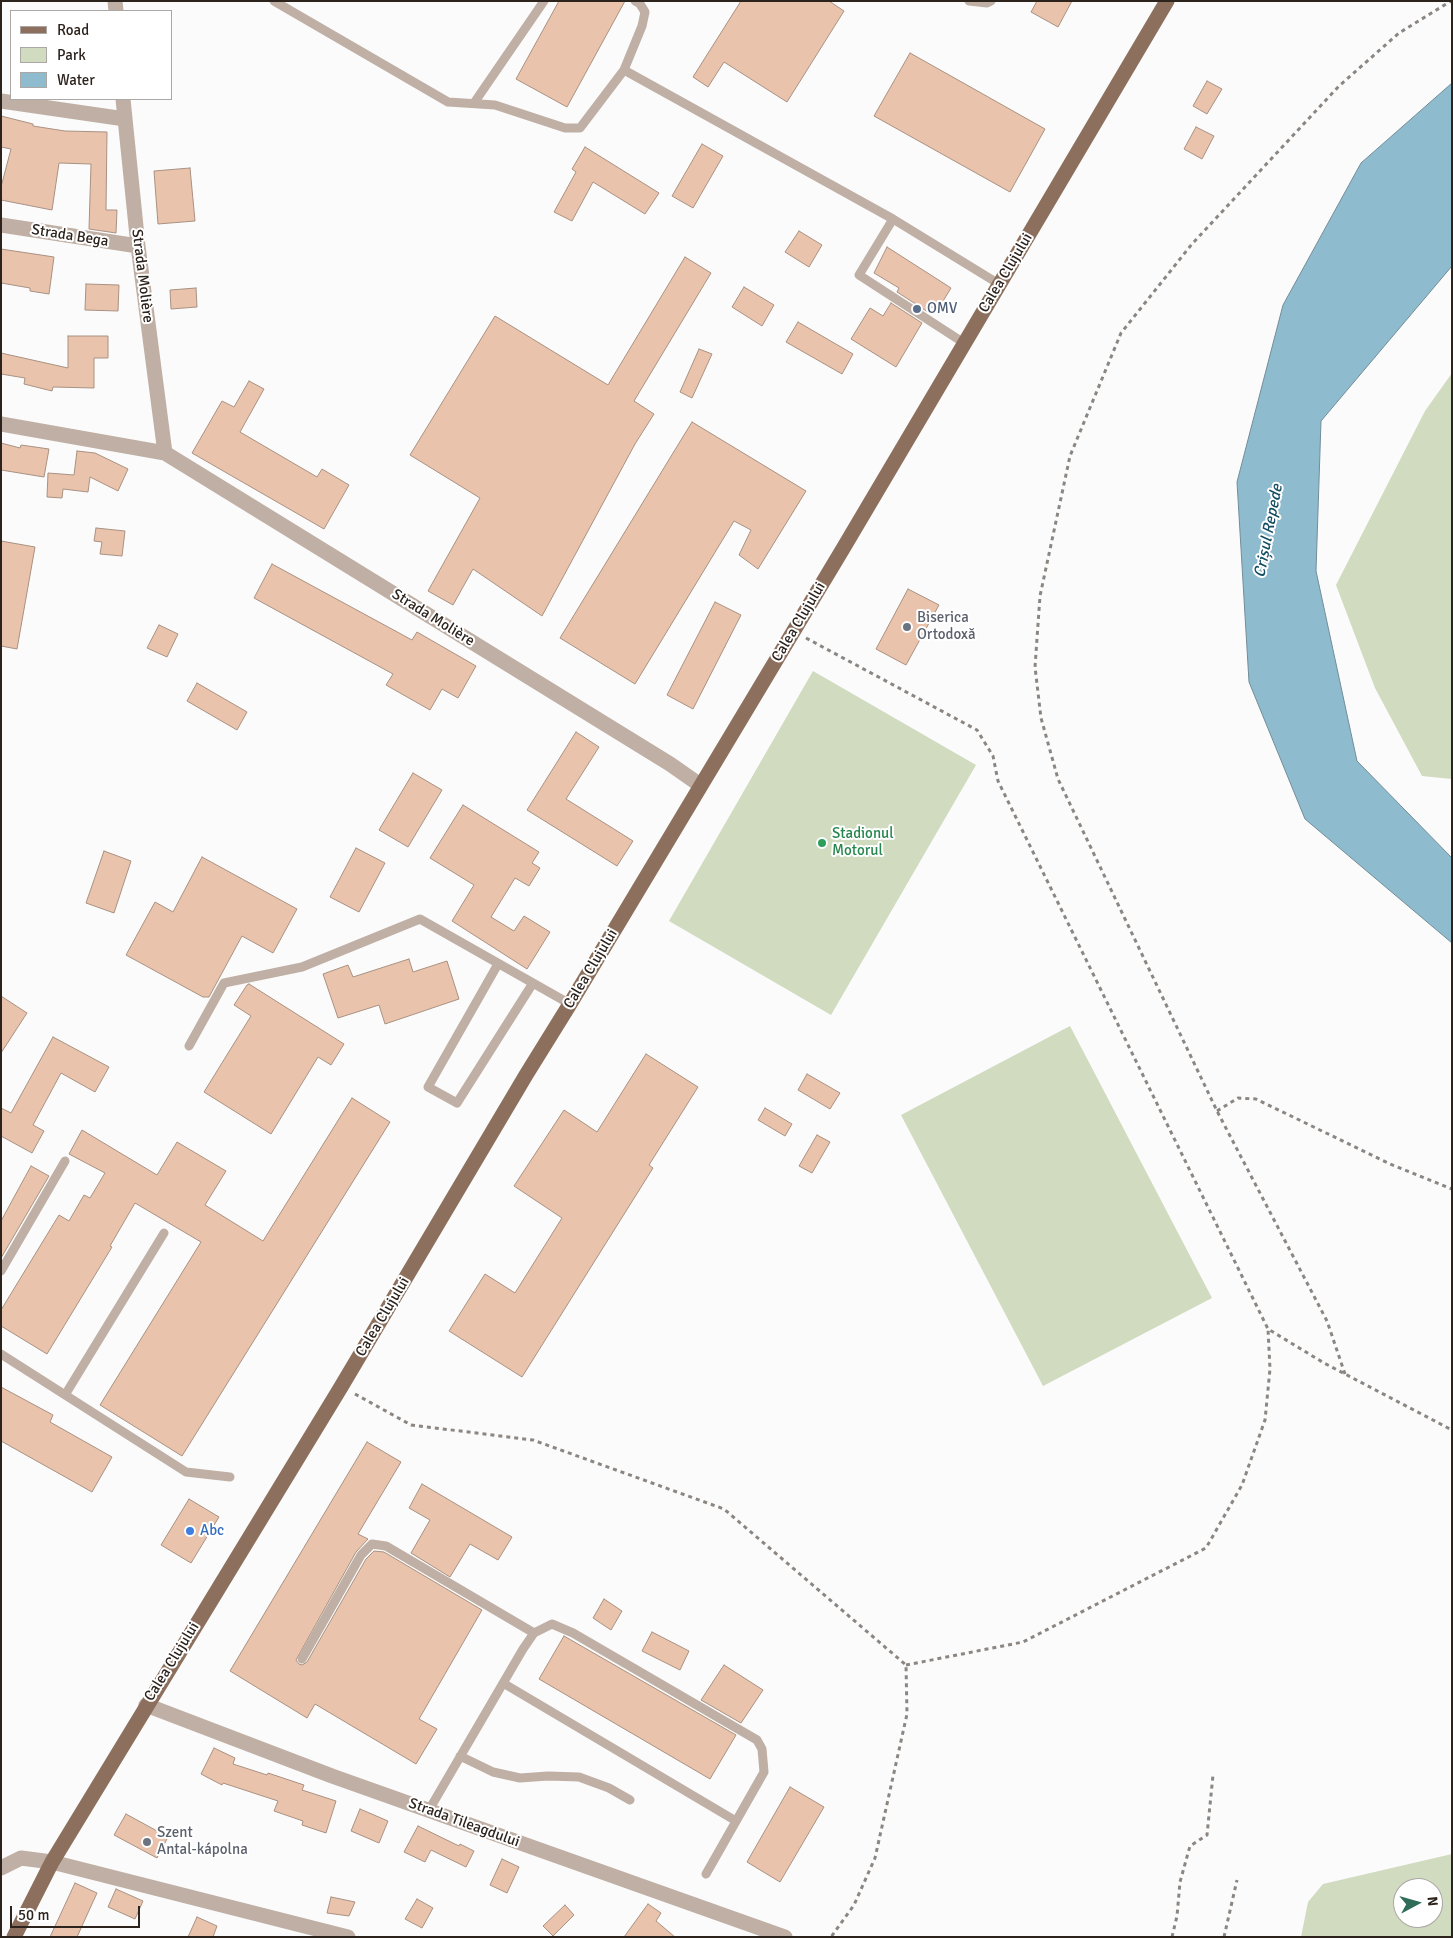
<!DOCTYPE html>
<html>
<head>
<meta charset="utf-8">
<style>
  body { margin:0 }
  #map { position:relative; width:1453px; height:1938px; overflow:hidden; background:#fbfbfb; font-family:Signika,sans-serif }
  canvas { display:block }
  .frame { position:absolute; inset:0; border:2px solid #2d231d; pointer-events:none }
  .legend { position:absolute; left:10px; top:10px; width:162px; height:90px; box-sizing:border-box; background:#fff; border:1px solid #aba7a5; margin:0; padding:6px 9px; list-style:none; font-size:15px; color:#2d231d }
  .legend li { display:flex; align-items:center; gap:10px; height:25px }
  .legend b { width:25px; border:1px solid #aba7a5 }
  .north { position:absolute; left:1393px; top:1878px; width:50px; height:50px; box-sizing:border-box; background:#fff; border:1px solid #aba7a5; border-radius:50%; rotate:84deg; font-size:14px; font-weight:700; line-height:20px; text-align:center; color:#2d231d }
  .north::after { content:''; display:block; margin:auto; width:18px; height:22px; background:#2f6d59; clip-path:polygon(50% 0,100% 100%,50% 72%,0 100%) }
  .scale { position:absolute; left:10px; top:1906px; width:130px; height:22px; box-sizing:border-box; border:2px solid #2d231d; border-top:0; padding-left:6px; font-size:15px; line-height:18px; white-space:nowrap; color:#2d231d; -webkit-text-stroke:4px #fff; paint-order:stroke }
</style>
</head>
<body>
<div id="map">
<canvas width="1453" height="1938"></canvas>
<div class="frame"></div>
<ul class="legend">
<li><b style="height:6px;background:#8c705d"></b>Road</li>
<li><b style="height:14px;background:#d0dbbf"></b>Park</li>
<li><b style="height:14px;background:#8fbbce"></b>Water</li>
</ul>
<div class="north">N</div>
<div class="scale">50 m</div>
</div>
<script>
const g = document.querySelector('canvas').getContext('2d');
g.lineJoin = 'round';
function fillPath(path, color) {
  g.fillStyle = color;
  g.fill(path, 'evenodd');
}
function toPath(rows) {
  const path = new Path2D();
  for (const r of rows) {
    path.moveTo(r[0], r[1]);
    for (let i = 2; i < r.length; i += 2) path.lineTo(r[i], r[i + 1]);
  }
  return path;
}
function strokePath(path, color, width, dash) {
  g.strokeStyle = color;
  g.lineWidth = width;
  g.lineCap = dash ? 'butt' : 'round';
  g.setLineDash(dash || []);
  g.stroke(path);
}
function drawText(font, color, halo, rows, align = 'center') {
  g.font = font + ' Signika,sans-serif';
  g.lineWidth = 4;
  g.setLineDash([]);
  g.textBaseline = 'middle';
  g.strokeStyle = halo;
  g.fillStyle = color;
  for (const [text, x, y, turn = 0] of rows) {
    g.save();
    g.translate(x, y);
    g.rotate((+turn || 0) * Math.PI / 180);
    g.textAlign = isNaN(turn) ? turn : align;
    if (halo) g.strokeText(text, 0, 0);
    g.fillText(text, 0, 0);
    g.restore();
  }
}
const green = toPath([
  [1452,373,1452,779,1422,776,1375,688,1336,585,1425,411],
  [813,671,976,765,831,1015,669,921],
  [1070,1026,1212,1298,1043,1386,901,1115],
  [1452,1854,1452,1937,1301,1937,1308,1902,1323,1884],
  [1403,1888,1433,1888,1433,1918,1403,1918]
]);
const water = toPath([
  [1452,83,1452,266,1321,421,1316,571,1357,761,1452,858,1452,943,1305,819,1249,682,1237,482,1283,305,1361,163,1452,83]
]);
const building = toPath([
  [559,1,625,1,567,107,516,79,559,1],
  [741,1,829,1,844,11,787,102,724,62,708,87,693,77,741,1],
  [1037,1,1072,1,1058,27,1031,12,1037,1],
  [910,53,1045,129,1010,192,874,116,910,53],
  [1207,81,1222,89,1207,114,1193,106,1207,81],
  [1,116,33,124,33,126,65,131,107,132,106,210,117,210,116,233,89,229,91,164,59,163,52,210,1,200,1,187,11,149,1,147,1,116],
  [1196,127,1214,136,1202,159,1184,149,1196,127],
  [702,144,723,156,693,208,672,196,702,144],
  [585,147,659,193,645,214,593,182,572,221,554,212,576,172,572,169,585,147],
  [190,168,195,221,158,224,154,171,190,168],
  [799,231,822,245,809,267,785,252,799,231],
  [887,247,951,288,937,311,931,307,928,312,897,292,899,288,874,273,887,247],
  [1,249,54,257,49,294,30,291,30,288,1,283,1,249],
  [685,257,711,273,634,401,654,414,635,444,542,616,473,569,453,605,428,591,480,498,410,455,495,316,608,385,685,257],
  [86,284,119,285,118,311,85,310,86,284],
  [744,287,774,305,762,326,732,307,744,287],
  [196,288,197,307,171,309,170,290,196,288],
  [891,303,922,323,896,367,851,339,870,308,883,316,891,303],
  [798,322,853,354,842,374,786,342,798,322],
  [68,336,108,336,108,358,94,358,94,388,53,387,52,391,24,384,25,378,1,374,1,353,68,368,68,336],
  [699,349,712,354,692,398,680,392,699,349],
  [249,381,264,389,240,432,317,477,322,469,349,485,324,529,192,453,222,401,234,407,249,381],
  [692,422,806,491,758,569,739,555,751,530,734,521,635,684,560,638,692,422],
  [1,443,20,448,21,445,49,449,44,477,1,470,1,443],
  [77,451,95,453,128,469,118,491,90,477,88,492,63,489,62,498,47,497,48,473,74,475,77,451],
  [96,528,125,531,122,556,100,554,102,542,94,541,96,528],
  [1,541,35,547,17,649,1,646,1,541],
  [272,564,412,640,417,632,476,666,458,698,442,689,430,710,386,685,393,674,254,598,272,564],
  [908,589,939,605,906,665,876,649,908,589],
  [715,602,741,615,693,709,667,695,715,602],
  [159,625,178,634,167,657,147,648,159,625],
  [197,683,247,712,237,730,187,701,197,683],
  [576,732,599,747,566,799,633,841,617,866,527,810,576,732],
  [413,773,442,790,408,847,379,830,413,773],
  [463,805,539,852,532,863,540,868,529,886,515,878,491,917,514,931,524,916,550,932,527,969,452,921,474,885,430,858,463,805],
  [356,848,385,863,359,912,330,897,356,848],
  [104,851,131,861,114,913,86,903,104,851],
  [202,857,297,909,273,953,242,936,209,997,203,997,126,955,155,902,173,912,202,857],
  [409,959,413,972,447,961,459,999,385,1024,379,1005,338,1018,323,974,348,965,353,977,409,959],
  [249,984,344,1044,331,1065,318,1057,271,1134,204,1092,251,1016,234,1005,247,985,249,984],
  [1,996,27,1013,1,1053,1,996],
  [53,1037,109,1067,95,1092,61,1073,33,1125,44,1131,32,1153,1,1136,1,1108,11,1113,53,1037],
  [646,1054,698,1087,649,1165,653,1168,522,1377,449,1331,485,1274,515,1293,562,1218,514,1186,564,1110,597,1132,646,1054],
  [807,1074,840,1093,830,1109,798,1090,807,1074],
  [352,1098,390,1122,182,1456,100,1405,201,1242,135,1203,110,1246,112,1247,47,1354,1,1326,1,1310,59,1215,69,1221,84,1195,90,1198,105,1173,69,1154,82,1130,157,1175,177,1142,226,1171,205,1205,263,1241,352,1098],
  [765,1108,792,1124,785,1136,758,1120,765,1108],
  [817,1135,830,1142,812,1173,799,1166,817,1135],
  [31,1166,49,1176,1,1258,1,1221,31,1166],
  [1,1387,53,1415,50,1422,112,1457,92,1492,1,1441,1,1387],
  [367,1442,401,1462,358,1534,368,1539,356,1552,296,1660,299,1664,302,1665,307,1662,366,1559,374,1551,384,1552,482,1610,419,1719,437,1729,416,1764,315,1704,307,1718,230,1671,367,1442],
  [422,1484,512,1537,498,1560,470,1544,450,1577,411,1553,430,1520,409,1508,422,1484],
  [189,1499,219,1517,191,1563,161,1545,189,1499],
  [604,1599,622,1611,611,1630,593,1618,604,1599],
  [652,1632,689,1651,680,1670,642,1651,652,1632],
  [564,1636,736,1735,710,1779,539,1679,564,1636],
  [724,1665,763,1690,741,1723,701,1700,724,1665],
  [214,1748,235,1758,233,1764,267,1775,268,1773,304,1785,302,1790,336,1801,326,1833,302,1825,303,1821,274,1811,278,1801,223,1783,222,1785,201,1774,214,1748],
  [790,1787,824,1807,780,1882,747,1862,790,1787],
  [360,1809,388,1821,379,1843,351,1831,360,1809],
  [126,1814,168,1837,157,1858,114,1835,126,1814],
  [418,1826,459,1846,460,1844,474,1851,466,1867,431,1850,425,1862,404,1852,418,1826],
  [502,1859,519,1867,507,1893,490,1885,502,1859],
  [75,1883,97,1893,77,1937,50,1937,75,1883],
  [116,1889,143,1901,135,1919,108,1907,116,1889],
  [331,1897,355,1902,349,1916,327,1913,331,1897],
  [417,1899,433,1908,422,1928,405,1919,417,1899],
  [648,1904,661,1913,656,1921,675,1937,624,1937,648,1904],
  [565,1905,574,1915,553,1936,543,1926,565,1905],
  [197,1917,217,1926,213,1937,188,1937,197,1917]
]);
const path = toPath([
  [806,638,977,730,993,756,998,781,1268,1329,1324,1363,1452,1430],
  [1217,1111,1238,1098,1256,1099,1390,1164,1452,1189],
  [1345,1374,1327,1321,1217,1111,1058,779,1041,718,1035,667,1040,596,1070,456,1121,333,1192,244,1339,86,1399,33,1451,1],
  [355,1394,411,1425,533,1440,724,1509,906,1665,907,1714,875,1858,854,1905,831,1937],
  [906,1665,1023,1642,1206,1548,1242,1485,1265,1420,1270,1369,1268,1329],
  [1172,1937,1177,1916,1180,1882,1190,1846,1207,1835,1213,1775],
  [1224,1937,1237,1880]
]);
const service = toPath([
  [274,1,448,102,495,105,565,128,580,128,624,70,893,219,999,284],
  [969,1,987,3,991,1],
  [624,70,642,26,645,12,640,4,635,1],
  [474,103,544,1],
  [893,219,859,275,964,343],
  [498,964,428,1087,457,1103,533,983],
  [189,1046,224,983,302,967,420,919,570,1004],
  [1,1271,65,1161],
  [1,1354,186,1472,230,1477],
  [65,1395,164,1233],
  [302,1659,361,1555,372,1544,386,1546,534,1633],
  [503,1683,736,1821],
  [460,1756,493,1772,520,1778,548,1776,579,1777,609,1788,630,1800],
  [429,1810,523,1649,534,1633,552,1624,573,1633,757,1740,762,1749,764,1772,706,1874]
]);
const minor = toPath([
  [115,1,116,11],
  [123,99,138,246,165,453],
  [1,101,125,119],
  [1,225,138,246],
  [1,424,165,453,670,764,700,785],
  [146,1705,332,1776,785,1937],
  [1,1868,21,1858,52,1862,348,1937]
]);
const primary = toPath([
  [14,1937,52,1862,341,1387,526,1075,570,1004,844,547,1167,1]
]);
const markers = [
  [917,309,5,"#5c6f8a"],
  [907,627,5,"#6b7280"],
  [822,843,5,"#2e9e5b"],
  [190,1531,5,"#3f7fe0"],
  [147,1842,5,"#6b7280"]
];
const streetNames = [
  ["Strada Bega",70,236,9],
  ["Calea Clujului",1006,273,-59],
  ["Strada Molière",142,276,83],
  ["Strada Molière",433,618,32],
  ["Calea Clujului",799,622,-59],
  ["Calea Clujului",591,969,-59],
  ["Calea Clujului",383,1317,-59],
  ["Calea Clujului",172,1662,-58],
  ["Strada Tileagdului",464,1823,20]
];
const serviceNames = [
  ["OMV",927,309]
];
const worshipNames = [
  ["Biserica",917,618],
  ["Ortodoxă",917,635],
  ["Szent",157,1833],
  ["Antal-kápolna",157,1850]
];
const leisureNames = [
  ["Stadionul",832,834],
  ["Motorul",832,851]
];
const shopNames = [
  ["Abc",200,1531]
];
const waterNames = [
  ["Crișul Repede",1269,531,-79]
];
fillPath(green, '#d0dbbf');
fillPath(water, '#8fbbce');
strokePath(water, '#728d99', 1);
fillPath(building, '#e9c3ab');
strokePath(building, '#a99182', 1);
strokePath(path, '#8b8682', 3, [4, 4]);
strokePath(service, '#bfafa4', 9);
strokePath(minor, '#bfafa4', 15);
strokePath(primary, '#8c705d', 15);
for (const [x, y, r, color] of markers) {
  const dot = new Path2D();
  dot.arc(x, y, r, 0, 2 * Math.PI);
  g.fillStyle = color;
  g.fill(dot);
  strokePath(dot, '#fff', 2);
}
drawText('15px', '#2d231d', '#fff', streetNames);
drawText('15px', '#4e5e75', '#fff', serviceNames, 'left');
drawText('15px', '#5b616d', '#fff', worshipNames, 'left');
drawText('15px', '#27864d', '#fff', leisureNames, 'left');
drawText('15px', '#366cbe', '#fff', shopNames, 'left');
drawText('italic 16px', '#134d62', '#fff', waterNames);
</script>
</body>
</html>
